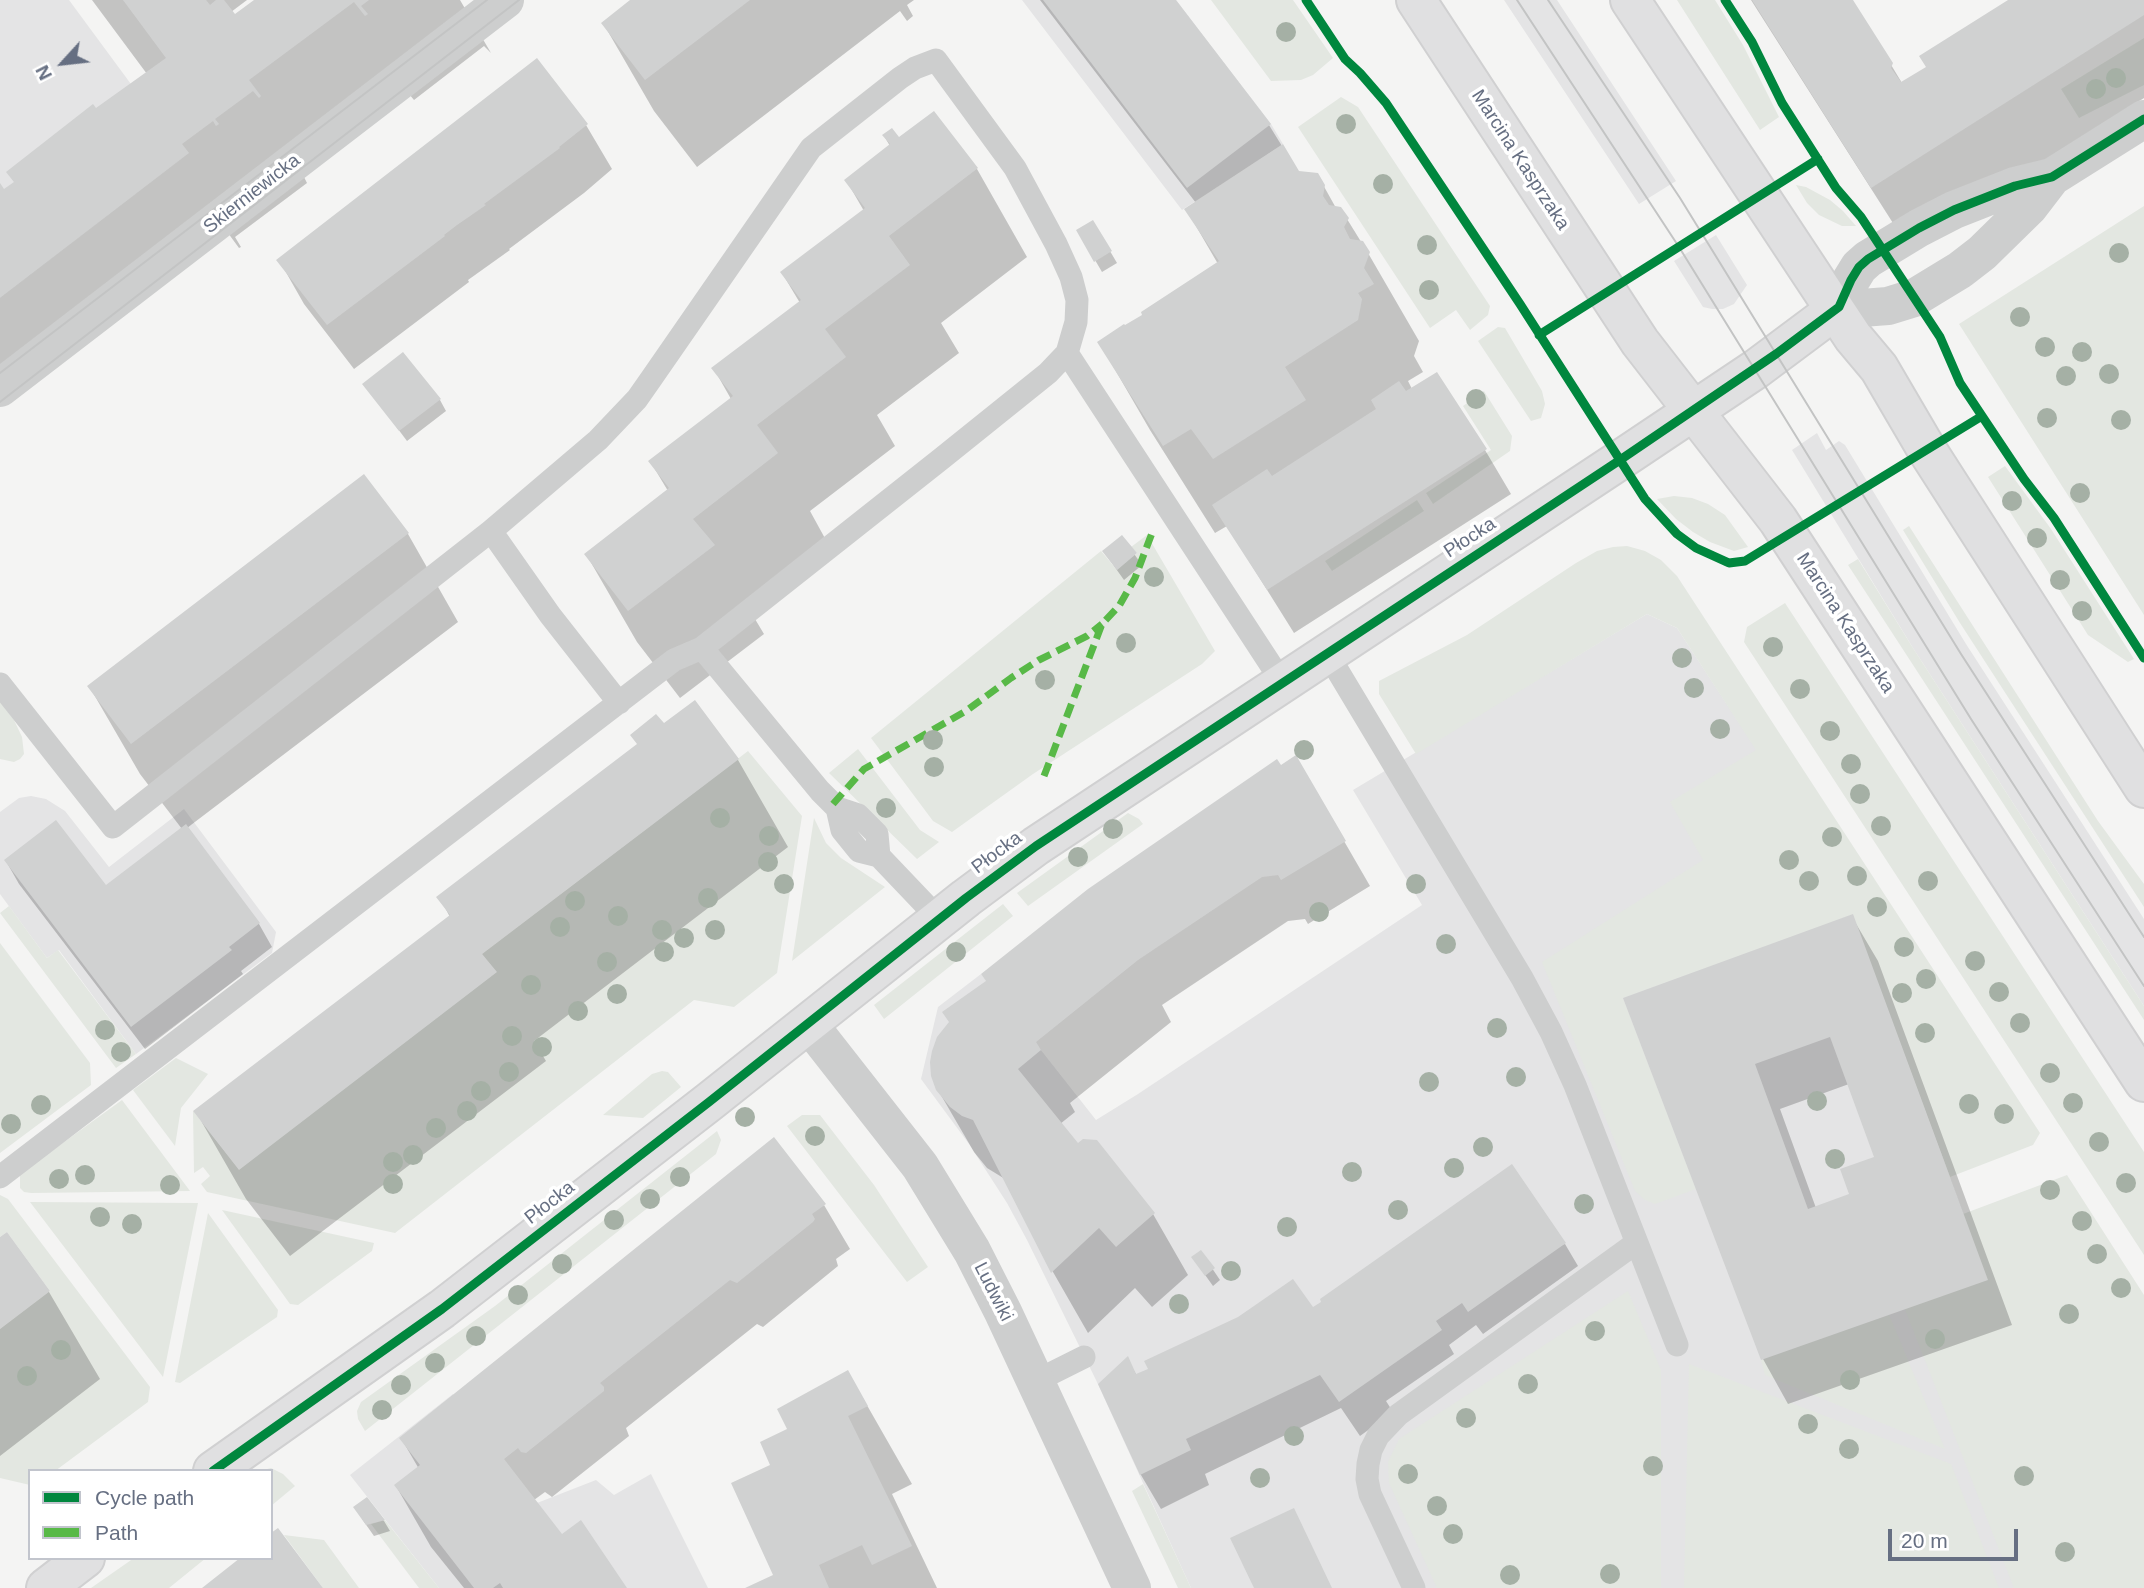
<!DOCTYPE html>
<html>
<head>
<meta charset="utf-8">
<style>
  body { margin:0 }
  #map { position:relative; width:2144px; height:1588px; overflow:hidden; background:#f4f4f3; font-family:Arial,sans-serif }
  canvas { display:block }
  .legend { position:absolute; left:28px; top:1469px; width:245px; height:91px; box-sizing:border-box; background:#fff; border:2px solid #c2c5cd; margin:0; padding:9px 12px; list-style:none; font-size:21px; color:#666f82 }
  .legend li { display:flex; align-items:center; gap:14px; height:35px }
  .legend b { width:35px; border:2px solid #c2c5cd }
  .north { position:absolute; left:28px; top:28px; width:70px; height:70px; -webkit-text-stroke:5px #fff; paint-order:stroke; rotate:243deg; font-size:19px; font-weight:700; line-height:28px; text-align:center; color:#666f82 }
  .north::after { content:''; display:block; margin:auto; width:24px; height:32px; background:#666f82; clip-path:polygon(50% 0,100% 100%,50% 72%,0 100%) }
  .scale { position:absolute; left:1888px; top:1529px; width:130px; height:32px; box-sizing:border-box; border:4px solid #666f82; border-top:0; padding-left:9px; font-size:21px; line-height:24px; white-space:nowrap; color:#666f82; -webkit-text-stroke:5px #fff; paint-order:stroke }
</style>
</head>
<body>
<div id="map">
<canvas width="2144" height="1588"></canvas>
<ul class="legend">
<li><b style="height:9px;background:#00873e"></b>Cycle path</li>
<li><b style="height:9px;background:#58b947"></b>Path</li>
</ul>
<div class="north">N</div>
<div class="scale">20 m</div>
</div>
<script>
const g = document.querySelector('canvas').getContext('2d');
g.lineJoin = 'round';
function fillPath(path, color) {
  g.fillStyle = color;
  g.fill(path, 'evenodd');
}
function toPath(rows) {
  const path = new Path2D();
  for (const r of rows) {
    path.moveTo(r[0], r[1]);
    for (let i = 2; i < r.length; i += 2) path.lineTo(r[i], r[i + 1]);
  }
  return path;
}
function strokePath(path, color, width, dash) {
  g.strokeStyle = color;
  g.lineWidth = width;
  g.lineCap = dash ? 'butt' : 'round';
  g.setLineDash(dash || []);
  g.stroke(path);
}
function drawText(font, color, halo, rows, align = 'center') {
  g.font = font + ' Arial,sans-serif';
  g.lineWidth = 7;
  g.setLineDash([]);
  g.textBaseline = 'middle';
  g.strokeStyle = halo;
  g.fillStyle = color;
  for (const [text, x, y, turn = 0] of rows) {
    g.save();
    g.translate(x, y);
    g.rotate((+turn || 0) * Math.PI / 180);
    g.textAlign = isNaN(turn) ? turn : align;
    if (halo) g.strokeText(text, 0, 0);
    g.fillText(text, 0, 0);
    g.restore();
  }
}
const built = toPath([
  [0,0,69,0,184,156,0,298],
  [1022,0,1176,0,1271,124,1283,144,1182,210],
  [1504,0,1557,0,1676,181,1639,204],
  [1716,235,1747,285,1734,304,1723,309,1712,309,1703,307,1674,261],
  [1817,433,1826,450,1839,441,1845,445,1966,644,2144,919,2144,1006,1913,648,1792,450],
  [1647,614,1677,628,1757,750,1945,1164,1983,1267,2144,1588,1191,1588,1096,1380,1027,1240,1007,1203,969,1144,921,1079,938,1007,981,974,1096,1120,1138,1094,1422,905,1353,790],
  [31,796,46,799,65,811,109,867,184,809,276,932,272,953,136,1054,59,950,47,958,0,894,0,812,19,798],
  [453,1394,537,1503,596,1480,614,1495,651,1474,708,1588,439,1588,350,1475]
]);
const green = toPath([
  [1211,0,1293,0,1333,58,1313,75,1301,80,1271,81],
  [1677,0,1715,0,1743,45,1779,117,1760,130],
  [2144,38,2144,85,2079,118,2061,89],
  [1341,97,1358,107,1490,306,1488,315,1470,330,1456,310,1430,328,1298,127],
  [1796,185,1806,187,1830,200,1843,211,1856,226,1842,226,1819,215,1807,203],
  [2144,206,2144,615,1959,324],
  [1498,327,1505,328,1542,391,1545,404,1541,418,1531,421,1478,341],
  [1484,391,1512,436,1510,451,1433,504,1426,493,1491,450,1463,406],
  [2005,466,2051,529,2134,659,2128,662,2088,635,1988,477],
  [1674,496,1692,498,1708,504,1725,515,1748,547,1734,551,1710,542,1693,532,1676,519,1657,499],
  [1417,500,1424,511,1332,571,1325,561],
  [1909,526,2098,821,2144,884,2144,907,1960,623,1903,530],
  [1147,535,1215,651,1202,664,1033,774,952,832,933,821,871,738,1101,551,1117,570,1137,553,1131,547],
  [1627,546,1645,551,1661,560,1677,576,2040,1133,2033,1145,1950,1177,1852,915,1623,998,1696,1189,1655,1204,1645,1200,1635,1191,1542,962,1703,860,1670,802,1756,750,1677,628,1647,614,1416,754,1379,694,1379,681,1467,635,1576,563,1597,551,1613,547],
  [1858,559,1913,648,2144,1006,2144,1020,1848,565],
  [1785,603,2144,1152,2144,1255,1744,642,1747,627],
  [0,701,14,720,22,737,24,754,20,759,14,762,0,759],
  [858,749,920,830,939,842,917,859,829,773],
  [748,751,802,816,777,973,734,1007,694,1000,395,1233,207,1192,201,1184,210,1176,203,1167,194,1173,193,1111,239,1169,496,972,482,954],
  [1128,813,1139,819,1143,824,1028,906,1017,893],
  [814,818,826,843,841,858,885,887,792,961],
  [1003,904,1013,916,884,1019,874,1005],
  [9,906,47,958,58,950,136,1054,116,1068,0,913],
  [0,943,90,1063,91,1085,0,1153],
  [176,1058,208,1074,181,1108,175,1146,133,1090],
  [662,1071,668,1072,681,1087,643,1118,603,1115,652,1074],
  [122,1100,190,1191,31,1193,24,1192,20,1188,20,1174],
  [802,1115,820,1115,874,1185,928,1267,907,1282,787,1126],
  [717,1131,721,1140,716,1154,365,1431,358,1419,357,1411,361,1402,495,1306],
  [2067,1175,2144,1295,2144,1588,2014,1588,1905,1309,1963,1214],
  [0,1195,8,1199,150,1387,148,1402,55,1471,30,1471,30,1485,0,1478,0,1329,50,1291,7,1232,0,1237],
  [30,1202,198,1203,163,1377],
  [222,1210,374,1243,372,1251,298,1305,290,1304],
  [208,1213,278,1310,277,1317,180,1383,175,1382],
  [1628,1291,1661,1370,1661,1588,1437,1588,1389,1483,1388,1462,1399,1439],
  [1889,1315,1945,1449,1765,1375,1761,1360],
  [1689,1364,1951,1464,1999,1588,1684,1588],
  [271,1468,283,1474,295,1486,271,1506,271,1471,260,1471],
  [1143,1484,1191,1588,1178,1588,1132,1491],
  [385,1520,439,1588,419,1588,371,1524],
  [284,1535,324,1540,359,1588,323,1588],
  [134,1558,206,1558,169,1588,91,1588]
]);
const shadow = toPath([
  [92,0,247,0,231,12,234,17,257,0,460,0,491,53,484,46,414,100,409,94,302,173,307,183,235,237,241,247,239,248,217,218,0,386,0,186,4,192,15,183,8,172,147,74],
  [633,0,914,0,907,5,913,16,907,21,900,11,697,167,654,111,603,23],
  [1040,0,1173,0,1269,125,1298,172,1317,174,1336,208,1347,219,1368,253,1419,341,1414,356,1423,372,1408,381,1412,389,1485,450,1511,494,1294,633,1227,526,1215,533,1150,430,1099,342,1124,328,1218,264,1186,209,1196,203],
  [1751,0,1852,0,1902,83,1928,68,2011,0,2144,0,2144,98,1976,204,1898,231],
  [934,113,977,169,1027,257,941,323,959,353,877,415,895,446,810,511,827,542,746,604,764,634,680,698,637,642,586,554,668,491,650,461,731,399,714,369,800,303,782,273,864,211,846,180,890,146,884,136,899,139],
  [586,125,612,169,584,193,509,249,510,250,468,280,469,282,354,369,304,304,279,260],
  [1093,222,1117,263,1102,272,1078,231],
  [365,385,440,400,446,411,407,441],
  [363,477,408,534,458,622,187,828,259,924,272,947,241,971,243,974,145,1049,19,884,6,861,106,888,182,829,140,774,89,686],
  [1122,537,1142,565,1124,580,1104,552],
  [664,725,738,760,788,847,534,1041,546,1061,290,1256,246,1199,196,1112,450,917,439,897],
  [1296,758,1370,886,1308,924,1305,919,1288,921,1162,1005,1171,1022,1070,1103,1075,1112,1060,1124,1078,1146,1153,1214,1188,1275,1152,1307,1135,1288,1088,1333,1053,1272,1005,1179,987,1168,974,1152,938,1090,1280,767],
  [1852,917,1878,961,2012,1325,1788,1404,1763,1359,1625,999],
  [1849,1084,1876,1158,1851,1195,1816,1208,1780,1109],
  [824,1205,850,1249,836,1259,838,1266,763,1327,757,1324,626,1428,629,1436,552,1497,545,1492,534,1500,562,1536,625,1588,464,1588,431,1547,396,1486,419,1469,401,1438],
  [0,1239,49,1292,100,1379,0,1456],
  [1565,1244,1578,1266,1483,1334,1476,1325,1449,1345,1454,1354,1386,1401,1393,1412,1360,1436,1341,1408,1205,1474,1209,1485,1161,1509,1141,1475,1100,1385,1127,1358,1137,1376,1313,1310],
  [1201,1252,1220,1280,1213,1286,1193,1258],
  [848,1372,912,1484,892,1494,937,1588,750,1588,775,1576,772,1465,790,1430],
  [367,1499,384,1521,390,1531,374,1536,362,1519]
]);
const building = toPath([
  [123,0,206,0,210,5,216,0,224,0,235,14,254,0,369,0,361,6,368,14,365,16,354,2,249,80,261,96,259,98,253,91,215,119,219,124,216,126,213,121,182,144,189,153,185,156,0,298,0,183,4,189,14,182,6,172,93,104,96,108,166,58],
  [630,0,750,0,645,80,601,23],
  [1043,0,1176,0,1271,124,1187,188],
  [1752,0,1853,0,1893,63,1891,68,1901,82,1926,67,1919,56,2008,0,2144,0,2144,15,1871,188],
  [537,58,588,124,559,147,560,148,484,204,486,205,457,225,444,235,445,236,327,325,276,260],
  [934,111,978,168,889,236,910,265,825,329,846,357,757,425,778,453,693,519,715,545,628,611,584,554,669,488,648,461,733,396,711,368,801,300,780,272,865,208,844,180,890,144,882,135,892,128,899,137],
  [1283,144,1299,171,1318,173,1325,185,1323,196,1329,205,1341,207,1349,218,1344,227,1350,239,1363,241,1370,252,1364,268,1374,284,1358,293,1362,299,1358,320,1285,367,1306,400,1213,459,1191,429,1163,446,1097,342,1124,324,1125,325,1142,315,1141,312,1219,261,1184,209],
  [1093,220,1112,251,1094,262,1076,230],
  [403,352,441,399,399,431,362,384],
  [1437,372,1487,449,1267,590,1212,505,1267,469,1272,476,1376,409,1371,400,1399,381,1406,391],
  [364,474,409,533,131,744,87,686],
  [1122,535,1137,553,1117,570,1102,551],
  [695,700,739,759,482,954,497,972,239,1170,193,1111,450,915,436,897,637,744,630,735,656,714,664,723],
  [1296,755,1346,841,1281,880,1278,875,1262,877,1138,960,1036,1042,1041,1050,1018,1069,1078,1143,1083,1139,1097,1140,1155,1213,1116,1247,1099,1228,1051,1273,973,1120,962,1116,950,1107,936,1090,931,1076,930,1062,932,1051,937,1037,949,1022,942,1012,986,981,981,974,1088,889,1277,759,1281,765],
  [56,820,106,885,186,824,260,923,229,947,232,950,131,1027,4,860],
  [1853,914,1988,1280,1761,1360,1623,998],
  [1830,1037,1874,1157,1840,1169,1849,1194,1808,1209,1755,1064],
  [774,1137,826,1204,812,1214,815,1219,813,1222,737,1283,730,1280,600,1383,604,1387,604,1391,526,1453,521,1452,518,1448,504,1459,562,1534,581,1520,627,1588,503,1588,500,1583,493,1588,474,1588,394,1485,420,1465,399,1438],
  [1512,1164,1566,1243,1468,1312,1462,1303,1436,1321,1442,1330,1339,1402,1320,1375,1186,1439,1191,1450,1140,1475,1098,1384,1128,1356,1136,1374,1148,1369,1144,1361,1238,1317,1293,1279,1313,1307,1321,1302,1320,1299],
  [7,1232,50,1291,0,1329,0,1237],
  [1201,1250,1215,1268,1205,1276,1191,1257],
  [848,1370,868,1406,848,1416,912,1546,872,1565,862,1545,819,1565,829,1588,745,1588,773,1575,731,1483,770,1465,760,1442,787,1429,777,1409],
  [367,1497,385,1520,366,1525,353,1507],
  [1294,1508,1332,1588,1254,1588,1230,1538],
  [278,1528,323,1588,202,1588,240,1558,271,1558,271,1533]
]);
const lane = toPath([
  [1067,353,1282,682],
  [491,531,550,615,619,703],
  [1327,653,1522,978,1551,1032,1575,1085,1677,1345],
  [0,684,113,827,491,531,598,440,637,399,651,379,811,148,900,78,915,68,936,60,1015,168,1056,244,1071,277,1077,300,1076,322,1067,353,1048,373,941,459,702,648],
  [837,808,842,830,859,851,879,856,939,919],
  [0,1177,674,660,702,648,820,791,837,808,858,815,877,834,879,856],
  [1036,1381,1084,1357],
  [1414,1588,1370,1494,1367,1479,1368,1464,1371,1450,1378,1436,1398,1415,1636,1243]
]);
const street = toPath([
  [1835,310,1839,307,1851,280,1859,267,1868,259,1919,228,1954,210,2015,186,2052,177,2144,119],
  [1835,310,1888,306,1914,298,1960,270,1982,253,2029,207,2052,177],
  [0,388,505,0],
  [808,1023,920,1166,972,1251,1003,1312,1132,1588]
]);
const secondary = toPath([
  [1416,0,1640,342,1778,520,2144,1082],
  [1630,0,1853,337,1879,368,1927,450,2144,788],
  [213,1471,442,1309,709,1102,966,898,1036,846,1620,460,1756,369,1835,310],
  [46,1588,85,1558]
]);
const tram = toPath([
  [1517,0,1679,247,1971,719,2144,986],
  [1548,0,1680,198,1961,654,2144,937],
  [0,373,487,0],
  [0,402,519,0]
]);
const quiet = toPath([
  [1044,776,1102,624,1119,606,1135,578,1152,533],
  [833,804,864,769,966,711,1011,678,1039,660,1087,636,1102,624]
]);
const cycleway = toPath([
  [1306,0,1345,59,1360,73,1386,103,1520,304,1645,499,1677,534,1696,548,1729,563,1745,561,1982,416],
  [1725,0,1752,42,1782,103,1836,188,1861,217,1940,337,1960,383,2024,479,2054,518,2144,658],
  [1539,335,1818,159],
  [213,1471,442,1309,709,1102,966,898,1036,846,1620,460,1776,354,1839,307,1851,280,1859,267,1868,259,1919,228,1954,210,2015,186,2052,177,2144,119]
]);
const trees = [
  [1286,32],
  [2116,78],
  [2096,89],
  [1346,124],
  [1383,184],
  [1427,245],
  [2119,253],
  [1429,290],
  [2020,317],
  [2045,347],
  [2082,352],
  [2109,374],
  [2066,376],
  [1476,399],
  [2047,418],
  [2121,420],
  [2080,493],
  [2012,501],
  [2037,538],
  [1154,577],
  [2060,580],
  [2082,611],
  [1126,643],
  [1773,647],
  [1682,658],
  [1045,680],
  [1694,688],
  [1800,689],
  [1720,729],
  [1830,731],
  [933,740],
  [1304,750],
  [1851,764],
  [934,767],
  [1860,794],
  [886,808],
  [720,818],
  [1881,826],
  [1113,829],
  [769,836],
  [1832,837],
  [1078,857],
  [1789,860],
  [768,862],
  [1857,876],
  [1809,881],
  [1928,881],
  [784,884],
  [1416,884],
  [708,898],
  [575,901],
  [1877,907],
  [1319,912],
  [618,916],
  [560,927],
  [662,930],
  [715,930],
  [684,938],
  [1446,944],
  [1904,947],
  [664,952],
  [956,952],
  [1975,961],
  [607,962],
  [1926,979],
  [531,985],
  [1999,992],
  [1902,993],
  [617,994],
  [578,1011],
  [2020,1023],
  [1497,1028],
  [105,1030],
  [1925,1033],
  [512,1036],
  [542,1047],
  [121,1052],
  [509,1072],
  [2050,1073],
  [1516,1077],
  [1429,1082],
  [481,1091],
  [1817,1101],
  [2073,1103],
  [1969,1104],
  [41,1105],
  [467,1111],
  [2004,1114],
  [745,1117],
  [11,1124],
  [436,1128],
  [815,1136],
  [2099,1142],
  [1483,1147],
  [413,1155],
  [1835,1159],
  [393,1162],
  [1454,1168],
  [1352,1172],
  [85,1175],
  [680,1177],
  [59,1179],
  [2126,1183],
  [393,1184],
  [170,1185],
  [2050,1190],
  [650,1199],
  [1584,1204],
  [1398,1210],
  [100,1217],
  [614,1220],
  [2082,1221],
  [132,1224],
  [1287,1227],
  [2097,1254],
  [562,1264],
  [1231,1271],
  [2121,1288],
  [518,1295],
  [1179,1304],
  [2069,1314],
  [1595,1331],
  [476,1336],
  [1935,1339],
  [61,1350],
  [435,1363],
  [27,1376],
  [1850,1380],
  [1528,1384],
  [401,1385],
  [382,1410],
  [1466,1418],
  [1808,1424],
  [1294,1436],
  [1849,1449],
  [1653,1466],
  [1408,1474],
  [2024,1476],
  [1260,1478],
  [1437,1506],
  [1453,1534],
  [2065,1552],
  [1610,1574],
  [1510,1575]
];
const streetNames = [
  ["Marcina Kasprzaka",1520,160,57],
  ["Skierniewicka",252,194,-38],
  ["Płocka",1470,538,-33],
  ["Marcina Kasprzaka",1845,623,57],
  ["Płocka",997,853,-37],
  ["Płocka",550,1203,-38],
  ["Ludwiki",993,1292,63]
];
fillPath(built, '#e4e4e5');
fillPath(green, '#e3e7e1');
fillPath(shadow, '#0003');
fillPath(building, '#d0d1d1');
strokePath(secondary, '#d0d0d1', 42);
strokePath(lane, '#cdcece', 23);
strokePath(street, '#cdcece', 38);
strokePath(secondary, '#e0e0e1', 38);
strokePath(tram, '#c3c4c4', 2);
strokePath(quiet, '#58b947', 7, [14, 7]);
strokePath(cycleway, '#00873e', 9);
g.fillStyle = '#a5b0a5';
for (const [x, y] of trees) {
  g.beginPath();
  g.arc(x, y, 10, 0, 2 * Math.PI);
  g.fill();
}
drawText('19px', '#666f82', '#fff', streetNames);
</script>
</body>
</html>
